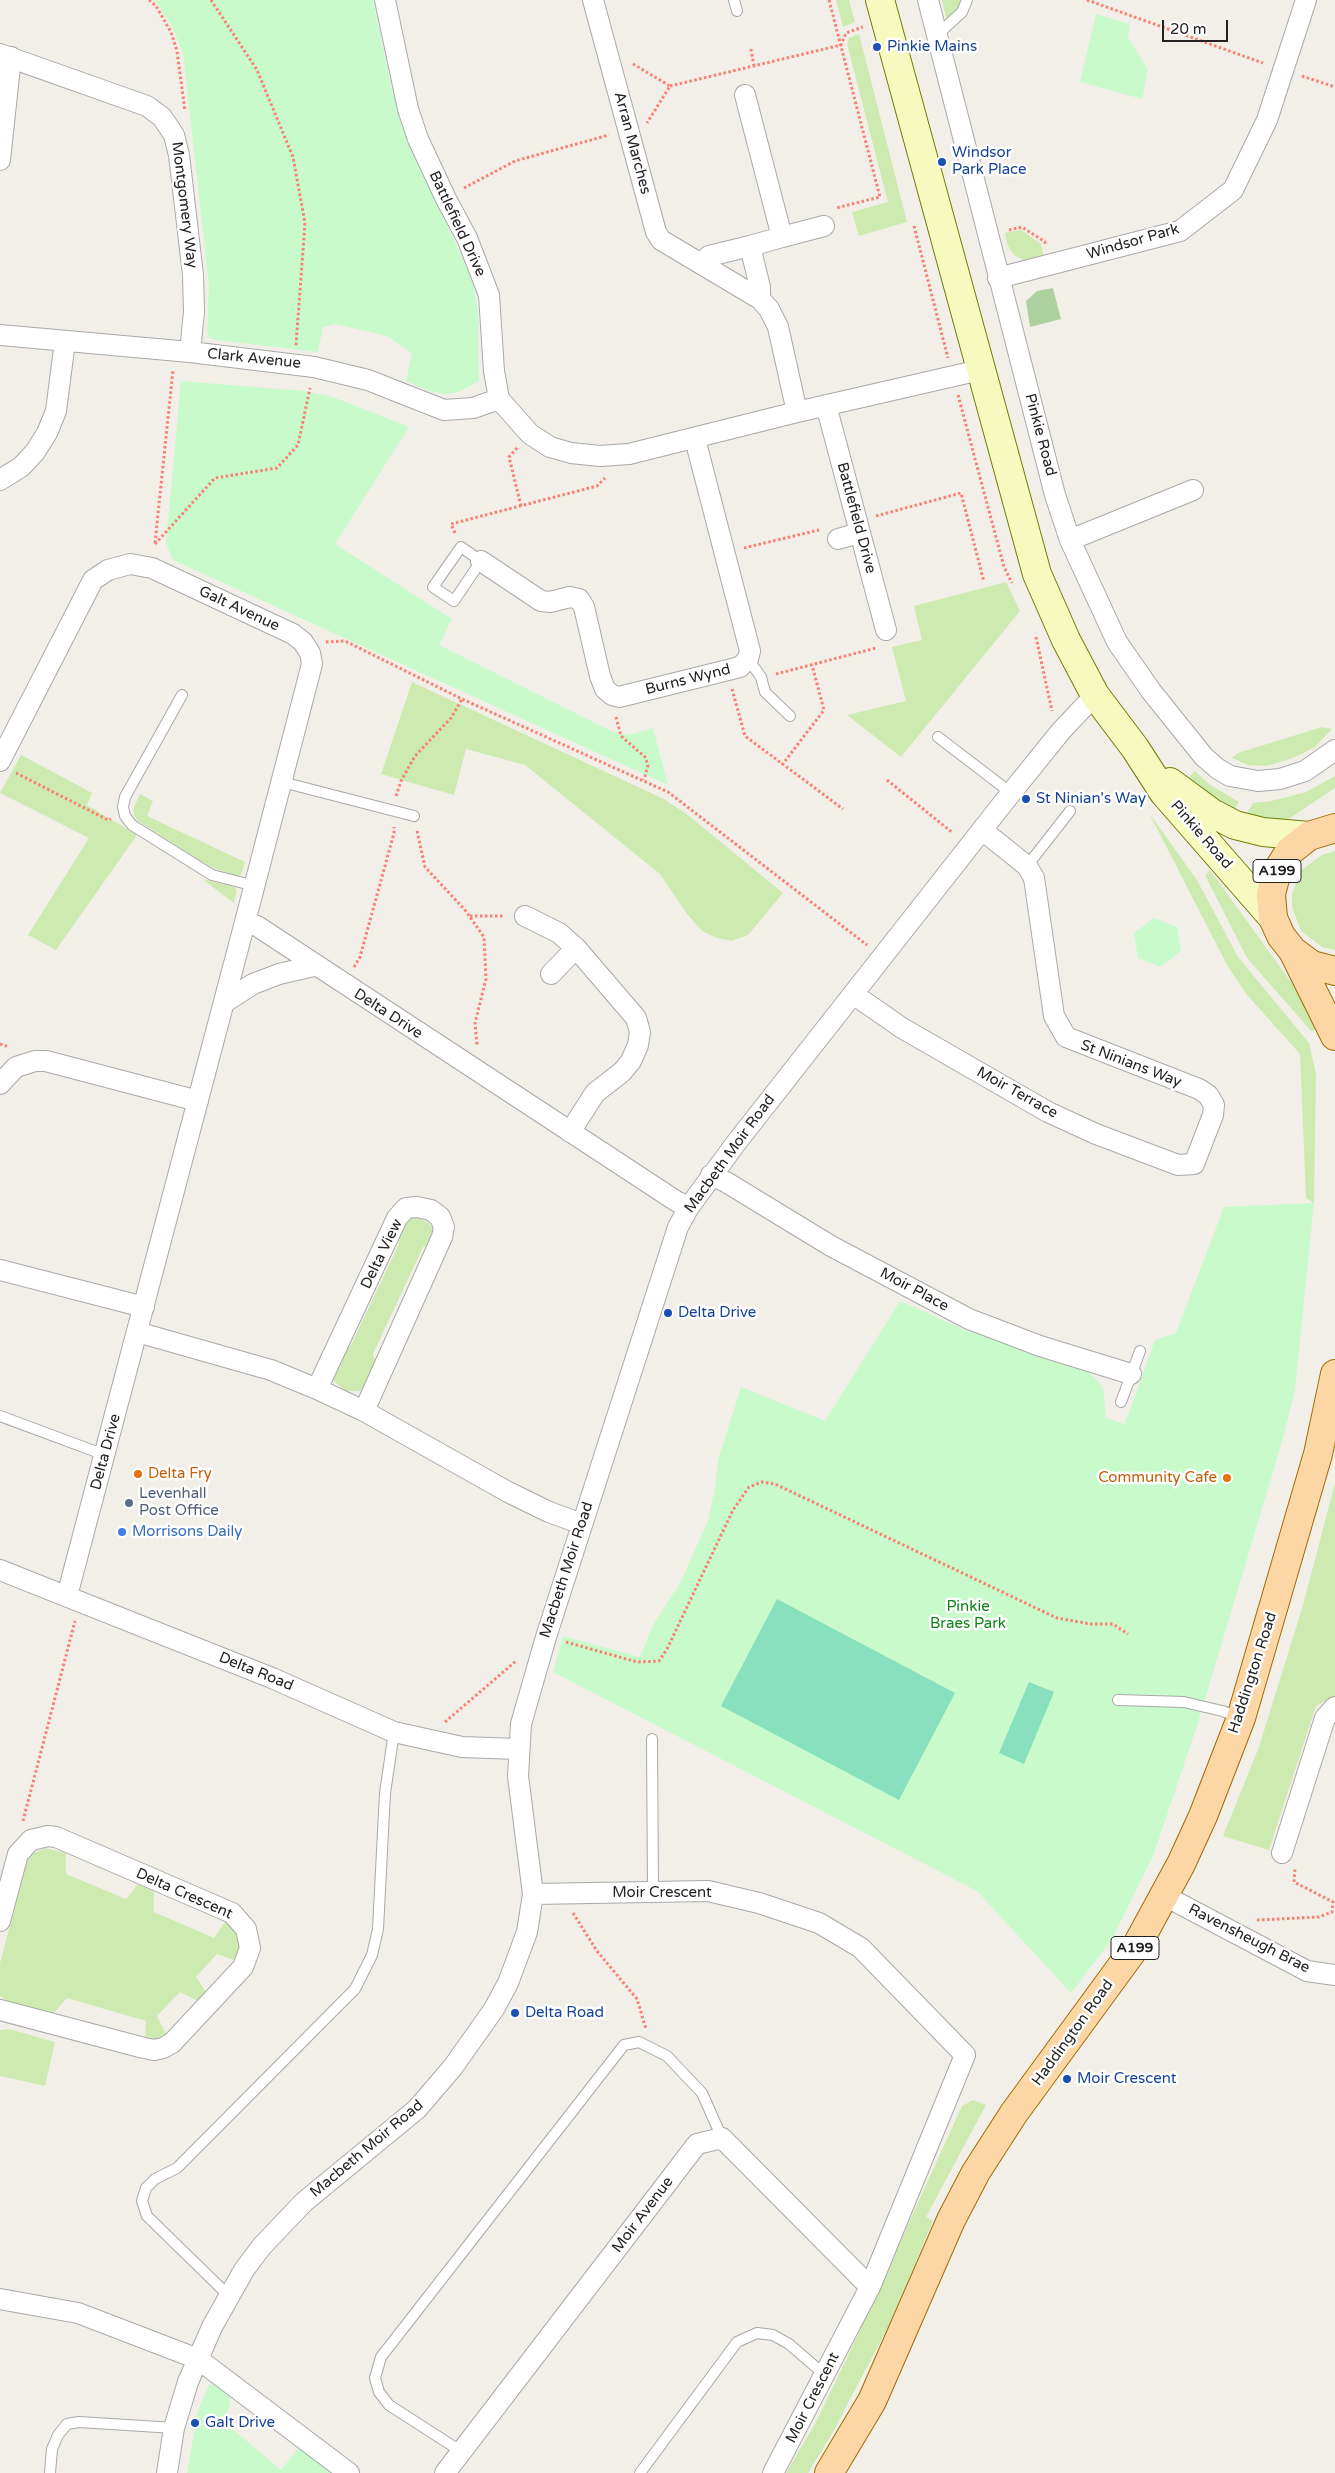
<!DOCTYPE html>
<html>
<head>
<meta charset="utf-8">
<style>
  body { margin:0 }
  #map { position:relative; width:1335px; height:2473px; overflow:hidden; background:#f2efe9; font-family:"Varela Round",sans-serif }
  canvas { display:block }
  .scale { position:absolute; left:1162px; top:20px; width:66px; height:22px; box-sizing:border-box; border:2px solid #222; border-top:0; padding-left:6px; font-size:15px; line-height:18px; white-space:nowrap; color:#222; -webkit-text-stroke:4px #fff; paint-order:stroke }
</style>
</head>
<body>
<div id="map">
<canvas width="1335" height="2473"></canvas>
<div class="scale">20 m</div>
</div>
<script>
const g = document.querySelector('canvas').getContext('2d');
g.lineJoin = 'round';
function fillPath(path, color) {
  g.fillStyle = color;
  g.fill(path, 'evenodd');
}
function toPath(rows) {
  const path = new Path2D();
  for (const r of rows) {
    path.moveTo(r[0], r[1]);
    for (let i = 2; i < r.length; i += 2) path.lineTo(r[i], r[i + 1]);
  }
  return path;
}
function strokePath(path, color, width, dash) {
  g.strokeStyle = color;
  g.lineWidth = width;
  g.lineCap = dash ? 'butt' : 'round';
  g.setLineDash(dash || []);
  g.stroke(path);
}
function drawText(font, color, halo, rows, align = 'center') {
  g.font = font + ' "Varela Round",sans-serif';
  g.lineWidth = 5;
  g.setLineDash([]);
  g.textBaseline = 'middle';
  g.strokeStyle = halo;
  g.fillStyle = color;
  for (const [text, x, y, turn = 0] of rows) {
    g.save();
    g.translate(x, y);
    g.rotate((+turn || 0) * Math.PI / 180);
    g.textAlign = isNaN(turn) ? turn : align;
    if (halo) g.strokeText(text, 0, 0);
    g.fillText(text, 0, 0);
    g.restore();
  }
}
const grass = toPath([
  [836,0,849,0,855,22,843,27],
  [942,0,964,0,960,10,947,22],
  [859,34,907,222,859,236,852,212,888,202,847,44,849,38],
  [1021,230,1041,244,1045,262,1029,263,1014,255,1008,246,1005,233],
  [1006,582,1020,611,901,757,847,715,906,701,892,647,922,640,914,606],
  [412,682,664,799,688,815,783,893,748,935,731,941,717,938,702,931,687,914,660,874,525,765,466,749,454,795,381,774],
  [1322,727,1332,729,1315,747,1293,758,1267,766,1248,765,1232,758,1238,753],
  [21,755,92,793,87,805,137,835,56,950,28,935,89,838,0,793],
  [1195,771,1209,784,1239,802,1232,813,1189,777],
  [1335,776,1335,788,1290,818,1275,822,1244,818,1253,803,1271,801,1306,792],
  [140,794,153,801,147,816,245,862,241,875,237,876,210,867,138,821,134,815,134,807],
  [1149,813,1197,880,1238,957,1309,1043,1316,1074,1314,1203,1306,1198,1300,1054,1247,995,1227,965],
  [1335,851,1335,950,1322,947,1301,931,1292,907,1292,894,1301,870,1322,855],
  [1210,870,1309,1007,1319,1029,1311,1031,1247,958,1205,875],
  [202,879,234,887,237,890,234,903],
  [416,1217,429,1223,433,1229,432,1244,423,1247,373,1354,376,1363,365,1387,359,1391,345,1391,334,1381,333,1373,343,1348,351,1345,399,1244,398,1229,408,1219],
  [1335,1483,1335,1696,1316,1706,1269,1850,1223,1836,1259,1747,1303,1605],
  [45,1848,66,1853,66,1874,126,1899,138,1884,154,1892,154,1912,214,1938,225,1922,236,1932,240,1946,236,1961,217,1954,196,1977,206,1992,198,2001,180,1992,157,2016,166,2034,162,2038,145,2041,146,2021,67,1998,53,2014,10,2003,0,1996,0,1963,27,1861,32,1854],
  [9,2029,55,2042,45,2086,0,2076,0,2030],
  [973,2100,986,2105,926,2217,933,2221,890,2323,833,2432,808,2473,786,2473,816,2422,848,2356,962,2106]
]);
const forest = toPath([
  [1053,288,1061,319,1030,327,1026,301,1037,291]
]);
const park = toPath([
  [155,0,373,0,391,86,402,123,414,155,473,281,478,312,479,381,459,392,444,394,426,390,406,381,412,353,387,336,335,324,323,327,318,352,216,340,209,337,207,330,209,285,183,53,172,27],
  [1096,14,1130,24,1128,37,1148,70,1142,99,1080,82],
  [181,381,304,391,333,397,409,427,335,544,452,619,439,645,613,732,629,735,653,728,668,785,173,560,166,543],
  [1154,918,1177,927,1181,951,1161,967,1138,958,1134,933],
  [1314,1203,1295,1390,1281,1445,1196,1729,1153,1856,1112,1939,1071,1993,977,1891,553,1672,563,1636,640,1657,653,1625,680,1583,708,1521,715,1488,718,1460,741,1387,825,1421,900,1301,963,1329,1090,1373,1103,1387,1106,1418,1125,1424,1155,1340,1176,1333,1224,1207],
  [218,2384,229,2392,230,2405,223,2421,281,2470,300,2446,335,2473,187,2473,198,2411,209,2385]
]);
const pitch = toPath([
  [777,1599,955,1693,899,1800,721,1706],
  [1029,1682,1054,1692,1024,1764,999,1753]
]);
const path = toPath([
  [149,0,156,6,171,32,177,51,185,111],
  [211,0,257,70,293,157,305,223,296,345],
  [829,0,880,197,836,208],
  [1087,0,1263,63],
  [751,49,754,66],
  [633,64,670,86,647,123],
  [1302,76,1335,87],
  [670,86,841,45,846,33,863,27],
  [464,188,515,161,609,135],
  [914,226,948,358],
  [1009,230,1022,227,1045,242,1045,245],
  [958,395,1004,567,1012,583],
  [517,448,509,457,521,506],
  [876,516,961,493,984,582],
  [455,533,451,524,597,486,605,478],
  [155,543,173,370],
  [155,544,215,478,277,468,298,445,310,388],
  [744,548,819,530],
  [1036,637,1052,711],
  [326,642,345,641,462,699,668,792,867,945],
  [776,674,876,648],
  [732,689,745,736,843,809],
  [616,717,621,736,645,757,648,765,644,780],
  [782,765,824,710,812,665],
  [16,773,108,820,111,819],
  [887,780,953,833],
  [396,796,401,781,415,756,451,718,462,699],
  [417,831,425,867,465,910,484,937,486,979,475,1023,477,1045],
  [470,916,505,916],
  [354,967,360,957,394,833,394,827],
  [0,1044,9,1047],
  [566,1642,637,1662,659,1661,667,1649,733,1510,749,1487,762,1482,775,1484,1057,1618,1091,1624,1113,1624,1128,1634],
  [445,1722,516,1661],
  [23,1821,75,1621],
  [573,1913,597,1951,637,1999,646,2029],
  [1257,1920,1319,1917,1332,1912,1333,1902,1294,1882,1295,1869]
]);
const service = toPath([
  [734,0,737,11],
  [937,35,962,12,967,0],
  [461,547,481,561,454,601,433,587,461,547],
  [748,659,761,677,765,692,790,716],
  [182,695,125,797,123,807,125,816,132,825,212,875,255,886],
  [938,737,1011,793],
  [282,782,414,816],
  [1027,866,1070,811],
  [1121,1402,1140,1351],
  [0,1416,105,1455],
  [1118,1700,1184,1702,1222,1711,1240,1717],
  [652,1739,653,1892],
  [228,2295,147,2216,142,2201,146,2188,155,2179,177,2168,355,1989,372,1955,378,1929,385,1793,394,1732],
  [462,2452,389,2405,379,2392,375,2378,381,2357,624,2045,639,2042,667,2056,702,2093,722,2138],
  [50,2473,52,2449,58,2435,67,2424,79,2422,174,2428],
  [640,2473,737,2342,757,2333,773,2335,789,2344,825,2375]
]);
const minor = toPath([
  [385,0,408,109,418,139,446,199,467,238,489,295,494,371,499,399,530,434,550,447,571,453,600,456,629,454,797,412,980,370],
  [593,0,656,232,661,240,760,299,769,309,778,327,797,412],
  [928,0,1055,495,1070,540,1117,642,1151,691,1204,757,1218,769,1230,776,1258,781,1280,779,1305,771,1335,750],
  [0,54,147,106,162,117,174,135,179,155,193,275,194,312,190,352],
  [745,95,782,237,750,246,760,287,760,299],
  [0,160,11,57],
  [782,237,824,226],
  [701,263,709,256,750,246],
  [998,278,1180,231,1233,190,1267,120,1306,0],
  [0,335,190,352,314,367,368,380,444,410,473,408,499,399],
  [826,405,886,630],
  [0,480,21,467,35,452,47,433,56,411,65,341],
  [838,539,859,533],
  [1070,540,1193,490],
  [481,561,541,601,550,602,570,597,579,599,584,607,600,676,605,689,612,695,619,697,740,667,748,659,750,651,695,439],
  [0,761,93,580,108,570,130,564,152,568,293,634,303,642,310,653,312,664,245,922],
  [525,916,559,933,576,948,636,1018,640,1032,638,1045,631,1061,622,1072,595,1093,570,1132],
  [551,974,576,948],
  [853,994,902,1028,1048,1112,1096,1134,1178,1165,1194,1164,1213,1115,1214,1105,1208,1095,1199,1089,1066,1037,1054,1016,1034,878,1027,866,982,830],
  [225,1002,253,984,279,974,314,966],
  [0,1084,16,1067,35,1061,46,1061,198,1101],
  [711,1175,726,1182,831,1246,969,1319,1040,1346,1131,1374],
  [0,1270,144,1307],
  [137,1332,271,1370,317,1389,364,1411,508,1492,549,1512,582,1524],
  [317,1389,397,1218,406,1208,417,1207,431,1210,440,1217,444,1227,442,1237,364,1411],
  [0,1570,272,1678,394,1732,462,1747,518,1749],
  [67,1596,245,922,257,926,676,1201,689,1207],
  [1282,1853,1325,1718,1335,1707],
  [533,1894,708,1891,759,1903,819,1923,861,1948,965,2055,870,2287,773,2473],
  [1165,1896,1307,1971,1335,1975],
  [0,1921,18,1854,31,1840,48,1836,56,1837,232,1913,246,1929,250,1948,243,1967,172,2043,163,2048,154,2050,144,2048,0,2010],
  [0,2299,78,2313,198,2359,349,2473],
  [167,2473,174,2428,188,2382,212,2327,244,2270,262,2246,304,2202,417,2109,453,2067,494,2009,508,1983,527,1932,533,1894,518,1776,521,1724,546,1637,678,1227,689,1207,736,1143,1011,793,1061,731,1095,695],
  [445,2473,697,2144,722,2138,870,2287]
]);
const secondary = toPath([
  [880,0,1037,574,1066,640,1095,695,1135,748,1164,793,1273,918],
  [1170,782,1212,813,1235,825,1263,832,1309,836]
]);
const primary = toPath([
  [1335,828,1309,836,1290,851,1277,871,1271,894,1273,918,1281,936,1293,951,1312,965,1335,971],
  [1293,951,1335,1036],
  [829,2473,872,2401,951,2220,976,2172,1014,2113,1137,1945,1181,1864,1203,1816,1241,1718,1318,1454,1335,1374]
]);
const markers = [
  [877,47,5,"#1a4fb4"],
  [942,162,5,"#1a4fb4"],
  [1026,799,5,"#1a4fb4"],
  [668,1313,5,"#1a4fb4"],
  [138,1474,5,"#e8710a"],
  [1227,1478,5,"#e8710a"],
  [129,1503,5,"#5c6f8a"],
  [122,1532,5,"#3f7fe0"],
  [515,2013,5,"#1a4fb4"],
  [1067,2079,5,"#1a4fb4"],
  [195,2423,5,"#1a4fb4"]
];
const shields = [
  [1277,871,48],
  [1135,1948,48]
];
const shieldNames = [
  ["A199",1277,871],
  ["A199",1135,1948]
];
const transitNames = [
  ["Pinkie Mains",887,47],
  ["Windsor",952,153],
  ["Park Place",952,170],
  ["St Ninian's Way",1036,799],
  ["Delta Drive",678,1313],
  ["Delta Road",525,2013],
  ["Moir Crescent",1077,2079],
  ["Galt Drive",205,2423]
];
const streetNames = [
  ["Arran Marches",632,143,75],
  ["Montgomery Way",184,205,83],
  ["Battlefield Drive",457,224,65],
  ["Windsor Park",1133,242,-16],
  ["Clark Avenue",254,359,6],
  ["Pinkie Road",1040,435,75],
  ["Battlefield Drive",856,518,75],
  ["Galt Avenue",239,609,25],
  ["Burns Wynd",688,680,-14],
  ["Pinkie Road",1201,835,49],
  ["Delta Drive",388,1014,33],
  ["St Ninians Way",1131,1064,21],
  ["Moir Terrace",1017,1093,29],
  ["Macbeth Moir Road",730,1154,-54],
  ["Delta View",382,1254,-64],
  ["Moir Place",914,1290,28],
  ["Delta Drive",106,1452,-75],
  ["Macbeth Moir Road",567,1570,-72],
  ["Delta Road",256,1672,22],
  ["Haddington Road",1253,1673,-72],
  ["Moir Crescent",662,1893],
  ["Delta Crescent",184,1894,24],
  ["Ravensheugh Brae",1249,1939,27],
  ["Haddington Road",1073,2033,-54],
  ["Macbeth Moir Road",367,2149,-40],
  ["Moir Avenue",643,2215,-53],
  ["Moir Crescent",813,2398,-63]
];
const foodNames = [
  ["Delta Fry",148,1474],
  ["Community Cafe",1217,1478,"right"]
];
const serviceNames = [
  ["Levenhall",139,1494],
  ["Post Office",139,1511]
];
const shopNames = [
  ["Morrisons Daily",132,1532]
];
const parkNames = [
  ["Pinkie",968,1607],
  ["Braes Park",968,1624]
];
fillPath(grass, '#cdebb0');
fillPath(forest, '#add19e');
fillPath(park, '#c8facc');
fillPath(pitch, '#88e0be');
strokePath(service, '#a9a9a9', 12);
strokePath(minor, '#a9a9a9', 22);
strokePath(secondary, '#707d05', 30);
strokePath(primary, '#a06b00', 30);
strokePath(path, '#fa8072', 3, [2.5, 2.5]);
strokePath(service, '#fff', 10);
strokePath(minor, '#fff', 20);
strokePath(secondary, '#f7fabf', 28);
strokePath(primary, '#fcd6a4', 28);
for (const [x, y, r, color] of markers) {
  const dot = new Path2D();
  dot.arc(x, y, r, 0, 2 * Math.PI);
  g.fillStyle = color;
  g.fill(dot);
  strokePath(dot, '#fff', 2);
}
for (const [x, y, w] of shields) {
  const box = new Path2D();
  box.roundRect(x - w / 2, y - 11.5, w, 23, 4);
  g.fillStyle = '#fff';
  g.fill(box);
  strokePath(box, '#222', 1);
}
drawText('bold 14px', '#222', null, shieldNames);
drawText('15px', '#164399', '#fff', transitNames, 'left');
drawText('15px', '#222', '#fff', streetNames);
drawText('15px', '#c56008', '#fff', foodNames, 'left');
drawText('15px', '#4e5e75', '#fff', serviceNames, 'left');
drawText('15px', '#366cbe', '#fff', shopNames, 'left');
drawText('15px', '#0c8416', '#fff', parkNames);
</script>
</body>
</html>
